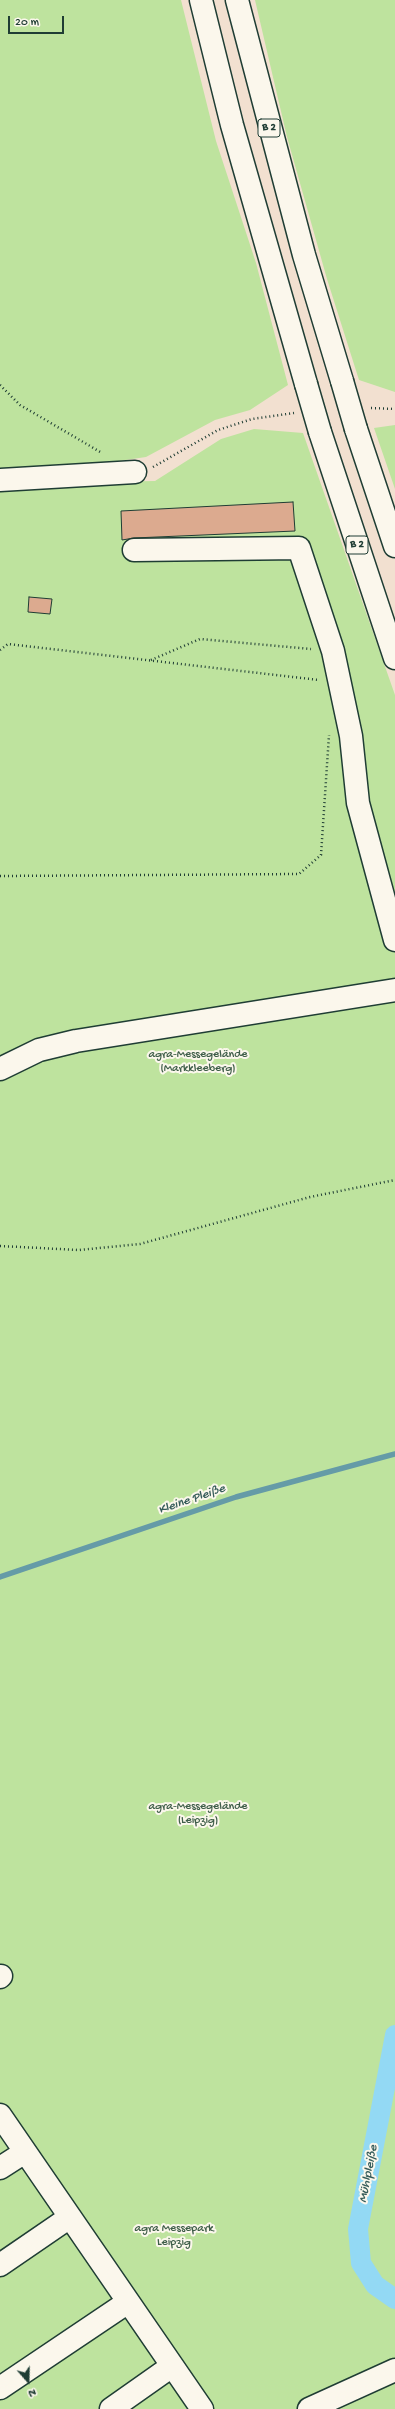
<!DOCTYPE html>
<html>
<head>
<meta charset="utf-8">
<style>
  body { margin:0 }
  #map { position:relative; width:395px; height:2409px; overflow:hidden; background:#f2e0d0; font-family:"Gochi Hand",sans-serif }
  canvas { display:block }
  .north { position:absolute; left:8px; top:2361px; width:40px; height:40px; -webkit-text-stroke:3px #fbf7ec; paint-order:stroke; rotate:160deg; font-size:11px; font-weight:700; line-height:16px; text-align:center; color:#1f3d34 }
  .north::after { content:''; display:block; margin:auto; width:14px; height:18px; background:#1f3d34; clip-path:polygon(50% 0,100% 100%,50% 72%,0 100%) }
  .scale { position:absolute; left:8px; top:16px; width:56px; height:18px; box-sizing:border-box; border:2px solid #1f3d34; border-top:0; padding-left:5px; font-size:12px; line-height:14px; white-space:nowrap; color:#1f3d34; -webkit-text-stroke:3px #fbf7ec; paint-order:stroke }
</style>
</head>
<body>
<div id="map">
<canvas width="395" height="2409"></canvas>
<div class="north">N</div>
<div class="scale">20 m</div>
</div>
<script>
const g = document.querySelector('canvas').getContext('2d');
g.lineJoin = 'round';
function fillPath(path, color) {
  g.fillStyle = color;
  g.fill(path, 'evenodd');
}
function toPath(rows) {
  const path = new Path2D();
  for (const r of rows) {
    path.moveTo(r[0], r[1]);
    for (let i = 2; i < r.length; i += 2) path.lineTo(r[i], r[i + 1]);
  }
  return path;
}
function strokePath(path, color, width, dash) {
  g.strokeStyle = color;
  g.lineWidth = width;
  g.lineCap = dash ? 'butt' : 'round';
  g.setLineDash(dash || []);
  g.stroke(path);
}
function drawText(font, color, halo, rows, align = 'center') {
  g.font = font + ' "Gochi Hand",sans-serif';
  g.lineWidth = 4;
  g.setLineDash([]);
  g.textBaseline = 'middle';
  g.strokeStyle = halo;
  g.fillStyle = color;
  for (const [text, x, y, turn = 0] of rows) {
    g.save();
    g.translate(x, y);
    g.rotate((+turn || 0) * Math.PI / 180);
    g.textAlign = isNaN(turn) ? turn : align;
    if (halo) g.strokeText(text, 0, 0);
    g.fillText(text, 0, 0);
    g.restore();
  }
}
const green = toPath([
  [0,0,181,0,216,141,256,263,288,385,250,410,215,420,146,457,98,464,0,470],
  [255,0,395,0,395,392,359,380,327,279,287,137],
  [395,425,395,489,374,428],
  [254,429,303,433,395,695,395,2409,0,2409,0,488,99,482,155,481,221,439]
]);
const stream = toPath([
  [0,1577,236,1497,395,1454]
]);
const canal = toPath([
  [395,2035,358,2229,361,2263,375,2285,395,2299]
]);
const building = toPath([
  [293,502,295,531,134,538,122,540,121,511,293,502],
  [29,597,52,599,50,614,28,612,29,597]
]);
const path = toPath([
  [0,385,20,405,102,453],
  [371,408,395,409],
  [153,467,218,430,252,419,294,413],
  [0,650,8,644,319,680],
  [151,660,200,639,311,649],
  [0,876,299,874,321,855,329,735],
  [0,1246,79,1250,140,1244,310,1197,395,1180]
]);
const minor = toPath([
  [0,480,135,472],
  [134,550,299,548,333,651,351,736,358,803,395,940],
  [0,1069,39,1050,76,1041,395,990],
  [0,1977,1,1976],
  [0,2115,202,2409],
  [0,2168,25,2152],
  [0,2265,70,2217],
  [0,2388,128,2302],
  [111,2409,172,2366],
  [309,2409,395,2370]
]);
const highway = toPath([
  [201,0,232,125,306,384],
  [237,0,304,255,342,381],
  [356,429,395,546],
  [320,432,395,658]
]);
const highwayBridge = toPath([
  [342,381,356,429],
  [306,384,320,432]
]);
const shields = [
  [269,128,22],
  [357,545,22]
];
const shieldNames = [
  ["B 2",269,128],
  ["B 2",357,545]
];
const parkNames = [
  ["agra-Messegelände",198,1055],
  ["(Markkleeberg)",198,1069],
  ["agra-Messegelände",198,1807],
  ["(Leipzig)",198,1821],
  ["agra Messepark",174,2229],
  ["Leipzig",174,2243]
];
const waterNames = [
  ["Kleine Pleiße",192,1500,-19],
  ["Mühlpleiße",369,2174,-79]
];
fillPath(green, '#bee39e');
strokePath(stream, '#659ba7', 5.5);
strokePath(canal, '#93d9f4', 20);
fillPath(building, '#dcaa8f');
strokePath(building, '#1f3d34', 1);
strokePath(minor, '#1f3d34', 25);
strokePath(highway, '#1f3d34', 25);
strokePath(path, '#1f3d34', 2.5, [1, 3]);
strokePath(minor, '#fbf7ec', 22);
strokePath(highway, '#fbf7ec', 22);
strokePath(highwayBridge, '#1f3d34', 25, []);
strokePath(highwayBridge, '#fbf7ec', 22);
for (const [x, y, w] of shields) {
  const box = new Path2D();
  box.roundRect(x - w / 2, y - 9, w, 18, 3);
  g.fillStyle = '#fbf7ec';
  g.fill(box);
  strokePath(box, '#1f3d34', 1);
}
drawText('bold 11px', '#1f3d34', null, shieldNames);
drawText('12px', '#3f5e49', '#fbf7ec', parkNames);
drawText('italic 13px', '#365c5a', '#fbf7ec', waterNames);
</script>
</body>
</html>
